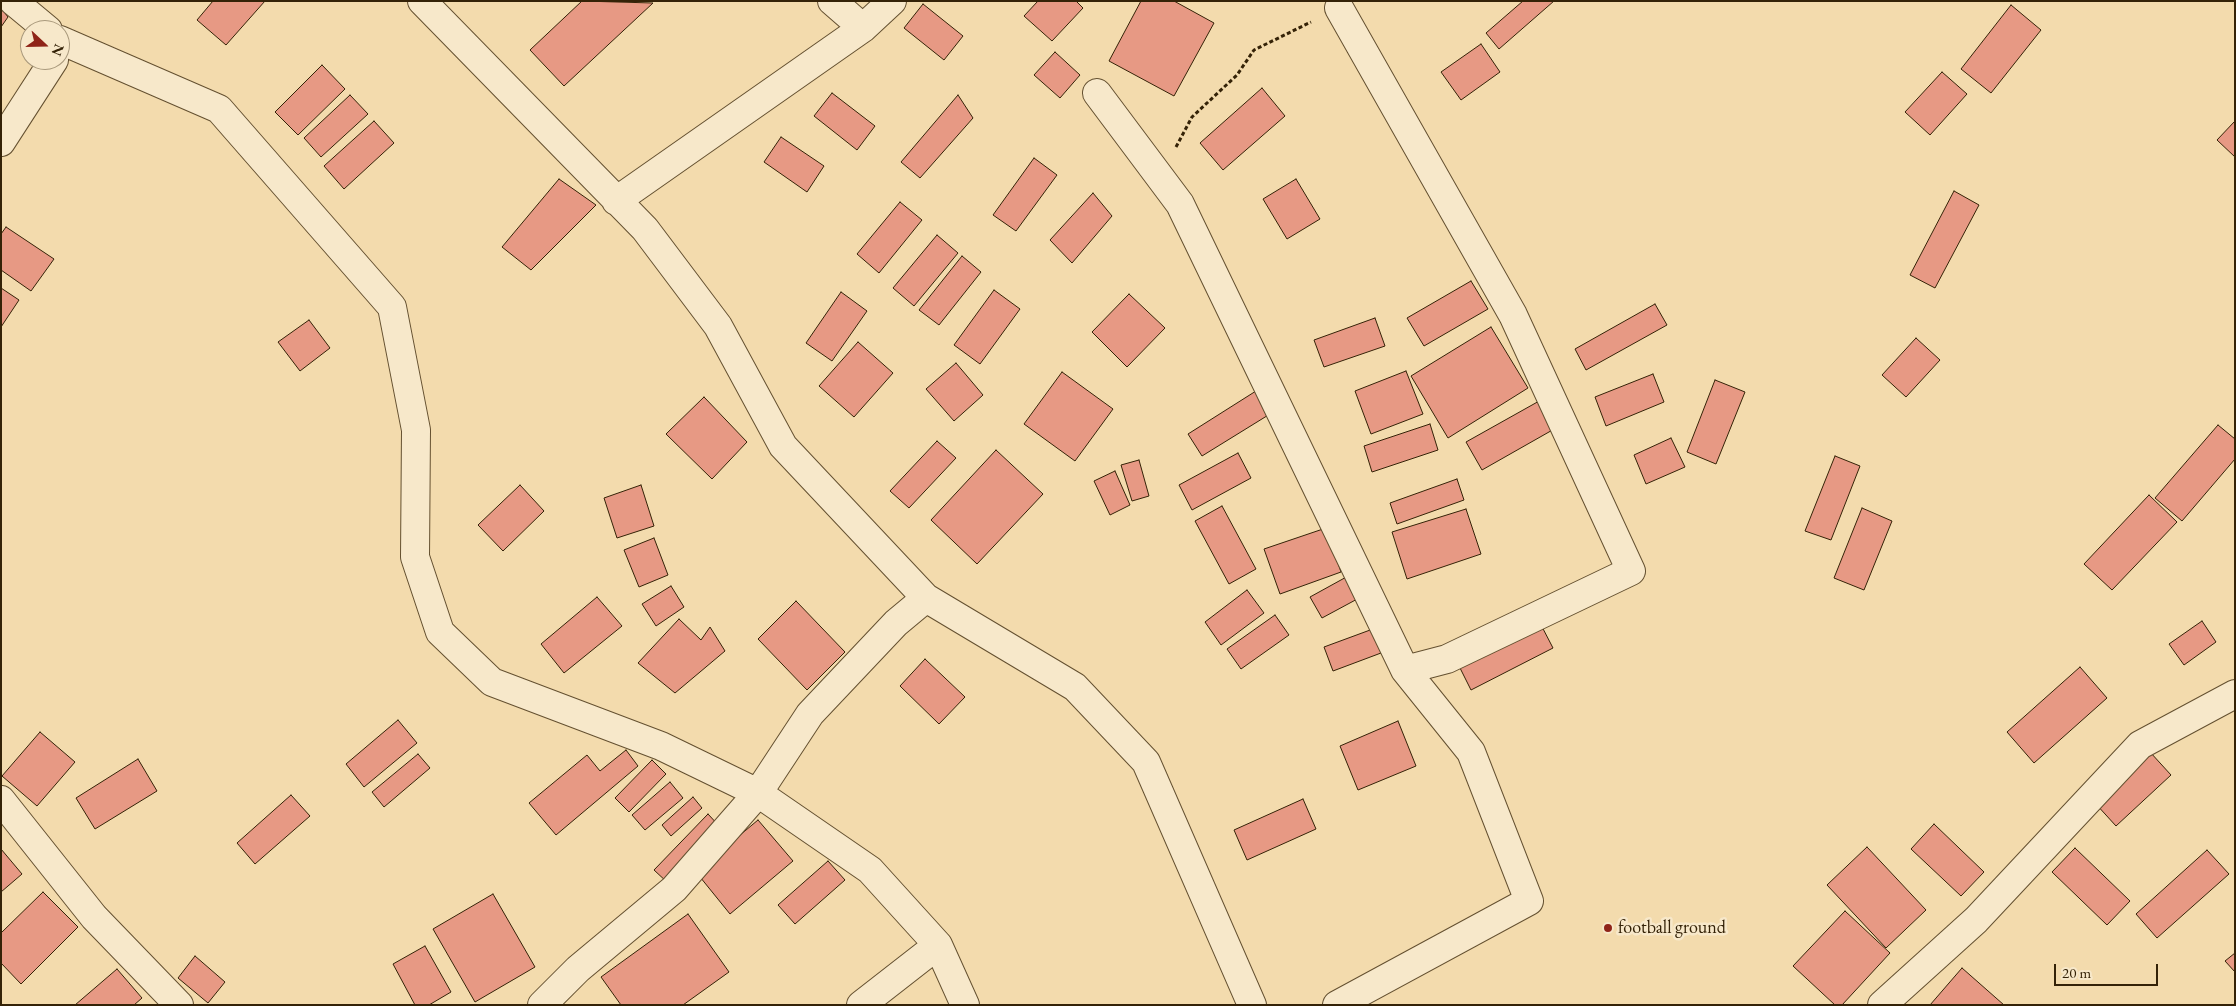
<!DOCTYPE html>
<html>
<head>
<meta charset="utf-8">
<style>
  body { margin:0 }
  #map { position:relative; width:2236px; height:1006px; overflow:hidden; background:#f3dbad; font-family:"EB Garamond",serif }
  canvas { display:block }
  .frame { position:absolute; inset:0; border:2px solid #342207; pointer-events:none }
  .north { position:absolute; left:20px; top:20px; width:50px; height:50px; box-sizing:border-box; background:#f7e8ca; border:1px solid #a9997c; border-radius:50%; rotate:111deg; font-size:14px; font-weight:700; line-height:20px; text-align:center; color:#342207 }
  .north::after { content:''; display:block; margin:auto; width:18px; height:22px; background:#8f2418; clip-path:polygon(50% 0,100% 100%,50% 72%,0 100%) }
  .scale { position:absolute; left:2054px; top:964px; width:104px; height:22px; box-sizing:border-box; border:2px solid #342207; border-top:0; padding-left:6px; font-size:15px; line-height:18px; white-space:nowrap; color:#342207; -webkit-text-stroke:4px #f7e8ca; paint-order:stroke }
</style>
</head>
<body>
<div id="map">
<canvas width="2236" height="1006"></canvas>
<div class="frame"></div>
<div class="north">N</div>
<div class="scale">20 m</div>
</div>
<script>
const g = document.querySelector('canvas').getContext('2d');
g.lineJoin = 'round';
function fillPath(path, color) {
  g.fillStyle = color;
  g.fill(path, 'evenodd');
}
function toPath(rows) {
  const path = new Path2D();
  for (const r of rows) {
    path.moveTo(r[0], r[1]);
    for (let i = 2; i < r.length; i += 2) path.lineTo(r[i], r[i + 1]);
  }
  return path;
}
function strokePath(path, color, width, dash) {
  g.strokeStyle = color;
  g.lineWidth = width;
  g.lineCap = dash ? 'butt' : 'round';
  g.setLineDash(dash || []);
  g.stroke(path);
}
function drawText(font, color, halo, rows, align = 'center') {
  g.font = font + ' "EB Garamond",serif';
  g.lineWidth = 5;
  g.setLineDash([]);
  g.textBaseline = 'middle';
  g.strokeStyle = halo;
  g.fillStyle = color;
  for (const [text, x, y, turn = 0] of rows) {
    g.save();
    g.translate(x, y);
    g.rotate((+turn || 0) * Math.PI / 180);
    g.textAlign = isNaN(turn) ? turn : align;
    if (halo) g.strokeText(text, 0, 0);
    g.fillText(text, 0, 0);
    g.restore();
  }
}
const building = toPath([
  [213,1,265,1,226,45,197,20,213,1],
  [582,1,653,3,564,86,530,50,582,1],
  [1038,1,1076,1,1083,8,1052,41,1024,16,1038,1],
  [1141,1,1174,1,1214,23,1174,96,1109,61,1141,1],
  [1523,1,1554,1,1499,49,1486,33,1523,1],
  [923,4,963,36,944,60,904,28,923,4],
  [2011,5,2041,30,1991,93,1961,69,2011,5],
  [1,8,8,17,1,27,1,8],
  [1481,44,1500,72,1461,100,1441,72,1481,44],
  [1055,52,1080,75,1060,98,1034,75,1055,52],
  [322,65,345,89,298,135,275,112,322,65],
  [1942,72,1967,94,1930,135,1905,112,1942,72],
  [1262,88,1285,116,1223,170,1200,143,1262,88],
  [832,93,875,126,857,150,814,116,832,93],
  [350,95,368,114,321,157,304,138,350,95],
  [958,95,973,118,920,178,901,162,958,95],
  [374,121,394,143,344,189,324,166,374,121],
  [2235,121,2235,157,2217,140,2235,121],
  [781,137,824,166,807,192,764,162,781,137],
  [1034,158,1057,175,1016,231,993,215,1034,158],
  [559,179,596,205,531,270,502,247,559,179],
  [1296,179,1320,219,1287,239,1263,199,1296,179],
  [1954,191,1979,205,1935,288,1910,275,1954,191],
  [1093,193,1112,216,1072,263,1050,240,1093,193],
  [900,202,922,220,879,273,857,254,900,202],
  [6,227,54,259,31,291,1,270,1,234,6,227],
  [937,235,958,253,914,306,893,288,937,235],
  [962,256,981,272,939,325,919,310,962,256],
  [1471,281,1488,309,1424,346,1407,318,1471,281],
  [1,288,19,300,1,327,1,288],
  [994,290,1020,309,980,364,954,345,994,290],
  [841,292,867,311,832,361,806,343,841,292],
  [1129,294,1165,328,1127,367,1092,332,1129,294],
  [1655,304,1667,325,1586,370,1575,349,1655,304],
  [1375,318,1385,346,1324,367,1314,340,1375,318],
  [309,320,330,348,300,371,278,342,309,320],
  [1491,327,1528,388,1448,438,1411,376,1491,327],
  [1916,338,1940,360,1906,397,1882,375,1916,338],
  [858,342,893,373,854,417,819,386,858,342],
  [956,363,983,395,954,421,926,389,956,363],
  [1406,371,1423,414,1371,434,1355,391,1406,371],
  [1062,372,1113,409,1075,461,1024,424,1062,372],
  [1653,374,1664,402,1606,426,1595,397,1653,374],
  [1715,380,1745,392,1716,464,1687,452,1715,380],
  [1256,391,1270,414,1202,456,1188,434,1256,391],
  [704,397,747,442,712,479,666,434,704,397],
  [1541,400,1556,428,1482,470,1466,442,1541,400],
  [1430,424,1438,450,1372,472,1364,446,1430,424],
  [2218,425,2235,439,2235,459,2182,521,2155,498,2218,425],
  [1671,438,1685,467,1646,484,1634,455,1671,438],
  [937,441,956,458,909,508,890,491,937,441],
  [996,450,1043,494,977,564,931,520,996,450],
  [1238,453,1251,478,1192,510,1179,485,1238,453],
  [1835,456,1860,466,1831,540,1805,531,1835,456],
  [1139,460,1149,496,1132,501,1121,465,1139,460],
  [1115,471,1130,505,1110,515,1094,481,1115,471],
  [1457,479,1464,500,1397,524,1390,503,1457,479],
  [520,485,544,511,503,551,478,525,520,485],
  [641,485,654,526,617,538,604,498,641,485],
  [2149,495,2177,522,2112,590,2084,564,2149,495],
  [1222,506,1256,569,1229,584,1195,521,1222,506],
  [1862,508,1892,521,1864,590,1834,578,1862,508],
  [1466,509,1481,554,1407,579,1392,532,1466,509],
  [1326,528,1341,572,1280,594,1264,549,1326,528],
  [654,538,668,575,639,587,624,550,654,538],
  [1350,575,1361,597,1322,618,1310,597,1350,575],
  [671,586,684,607,656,626,642,604,671,586],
  [1247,590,1264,613,1221,645,1205,622,1247,590],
  [597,597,622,626,564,673,541,644,597,597],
  [796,601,845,652,807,690,758,639,796,601],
  [1275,615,1289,635,1241,669,1227,649,1275,615],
  [679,619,701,640,710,627,725,651,675,693,638,663,679,619],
  [1539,621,1553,648,1471,690,1457,662,1539,621],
  [2202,621,2216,642,2184,665,2169,644,2202,621],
  [1381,626,1389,650,1333,671,1324,647,1381,626],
  [925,659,965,697,939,724,900,686,925,659],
  [2080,667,2107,698,2034,763,2007,732,2080,667],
  [398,720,417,743,364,787,346,764,398,720],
  [1398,721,1416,766,1358,790,1340,746,1398,721],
  [40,732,75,762,37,806,2,776,40,732],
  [626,750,638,766,556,835,529,803,587,755,600,771,626,750],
  [2150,752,2171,775,2116,826,2095,803,2150,752],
  [418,754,430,768,384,807,372,792,418,754],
  [138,759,157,791,95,829,76,798,138,759],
  [652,760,666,774,629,812,615,798,652,760],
  [670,782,683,798,645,830,632,815,670,782],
  [291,795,310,816,255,864,237,843,291,795],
  [693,797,702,808,671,836,662,825,693,797],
  [1303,799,1316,829,1247,860,1234,830,1303,799],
  [708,814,721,828,668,883,654,870,708,814],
  [758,820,793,861,730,914,696,872,758,820],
  [1934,824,1984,872,1961,896,1911,849,1934,824],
  [1867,847,1926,910,1886,948,1827,885,1867,847],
  [2075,848,2130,901,2107,925,2052,872,2075,848],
  [1,849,22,874,1,892,1,849],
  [2207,850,2229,874,2157,938,2136,914,2207,850],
  [828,861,845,880,795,924,778,905,828,861],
  [43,892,78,927,21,984,1,963,1,933,43,892],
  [493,894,535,967,475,1002,433,929,493,894],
  [1845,911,1890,953,1842,1005,1835,1005,1793,966,1845,911],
  [688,914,729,972,683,1005,621,1005,601,977,688,914],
  [425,946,451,992,429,1005,415,1005,393,964,425,946],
  [2235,953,2235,972,2225,961,2235,953],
  [195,956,225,982,208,1003,178,978,195,956],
  [1962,968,2004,1005,1930,1005,1962,968],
  [117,969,142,998,134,1005,75,1005,117,969]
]);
const path = toPath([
  [1176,147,1192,117,1237,75,1254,50,1311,22]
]);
const street = toPath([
  [13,1,48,30],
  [422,1,645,229,718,326,783,446,926,598,896,623,810,714,758,793,674,889,578,969,542,1005],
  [832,1,863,28],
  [1339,8,1513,315,1631,571,1447,659,1405,670],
  [60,40,219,109,392,307,416,430,415,557,440,632,492,682,661,746,758,793,870,870,938,945,965,1005],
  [1097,93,1180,204,1405,670,1471,752,1529,901,1337,1005],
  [1,142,54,60],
  [616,201,863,28,892,1],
  [926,598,1075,687,1146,762,1252,1005],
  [1,800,94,917,179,1005],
  [861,1005,938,945],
  [1882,1005,1976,920,2140,745,2235,694]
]);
const markers = [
  [1608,928,5,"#8f2418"]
];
const poiNames = [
  ["football ground",1618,928]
];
fillPath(building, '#e79984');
strokePath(building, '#342207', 1);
strokePath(street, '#645030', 30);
strokePath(path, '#342207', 3, [4, 2.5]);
strokePath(street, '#f7e8ca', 28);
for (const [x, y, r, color] of markers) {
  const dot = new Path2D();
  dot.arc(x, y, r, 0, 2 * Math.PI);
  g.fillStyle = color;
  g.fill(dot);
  strokePath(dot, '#f7e8ca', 2);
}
drawText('18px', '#342207', '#f7e8ca', poiNames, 'left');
</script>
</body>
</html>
